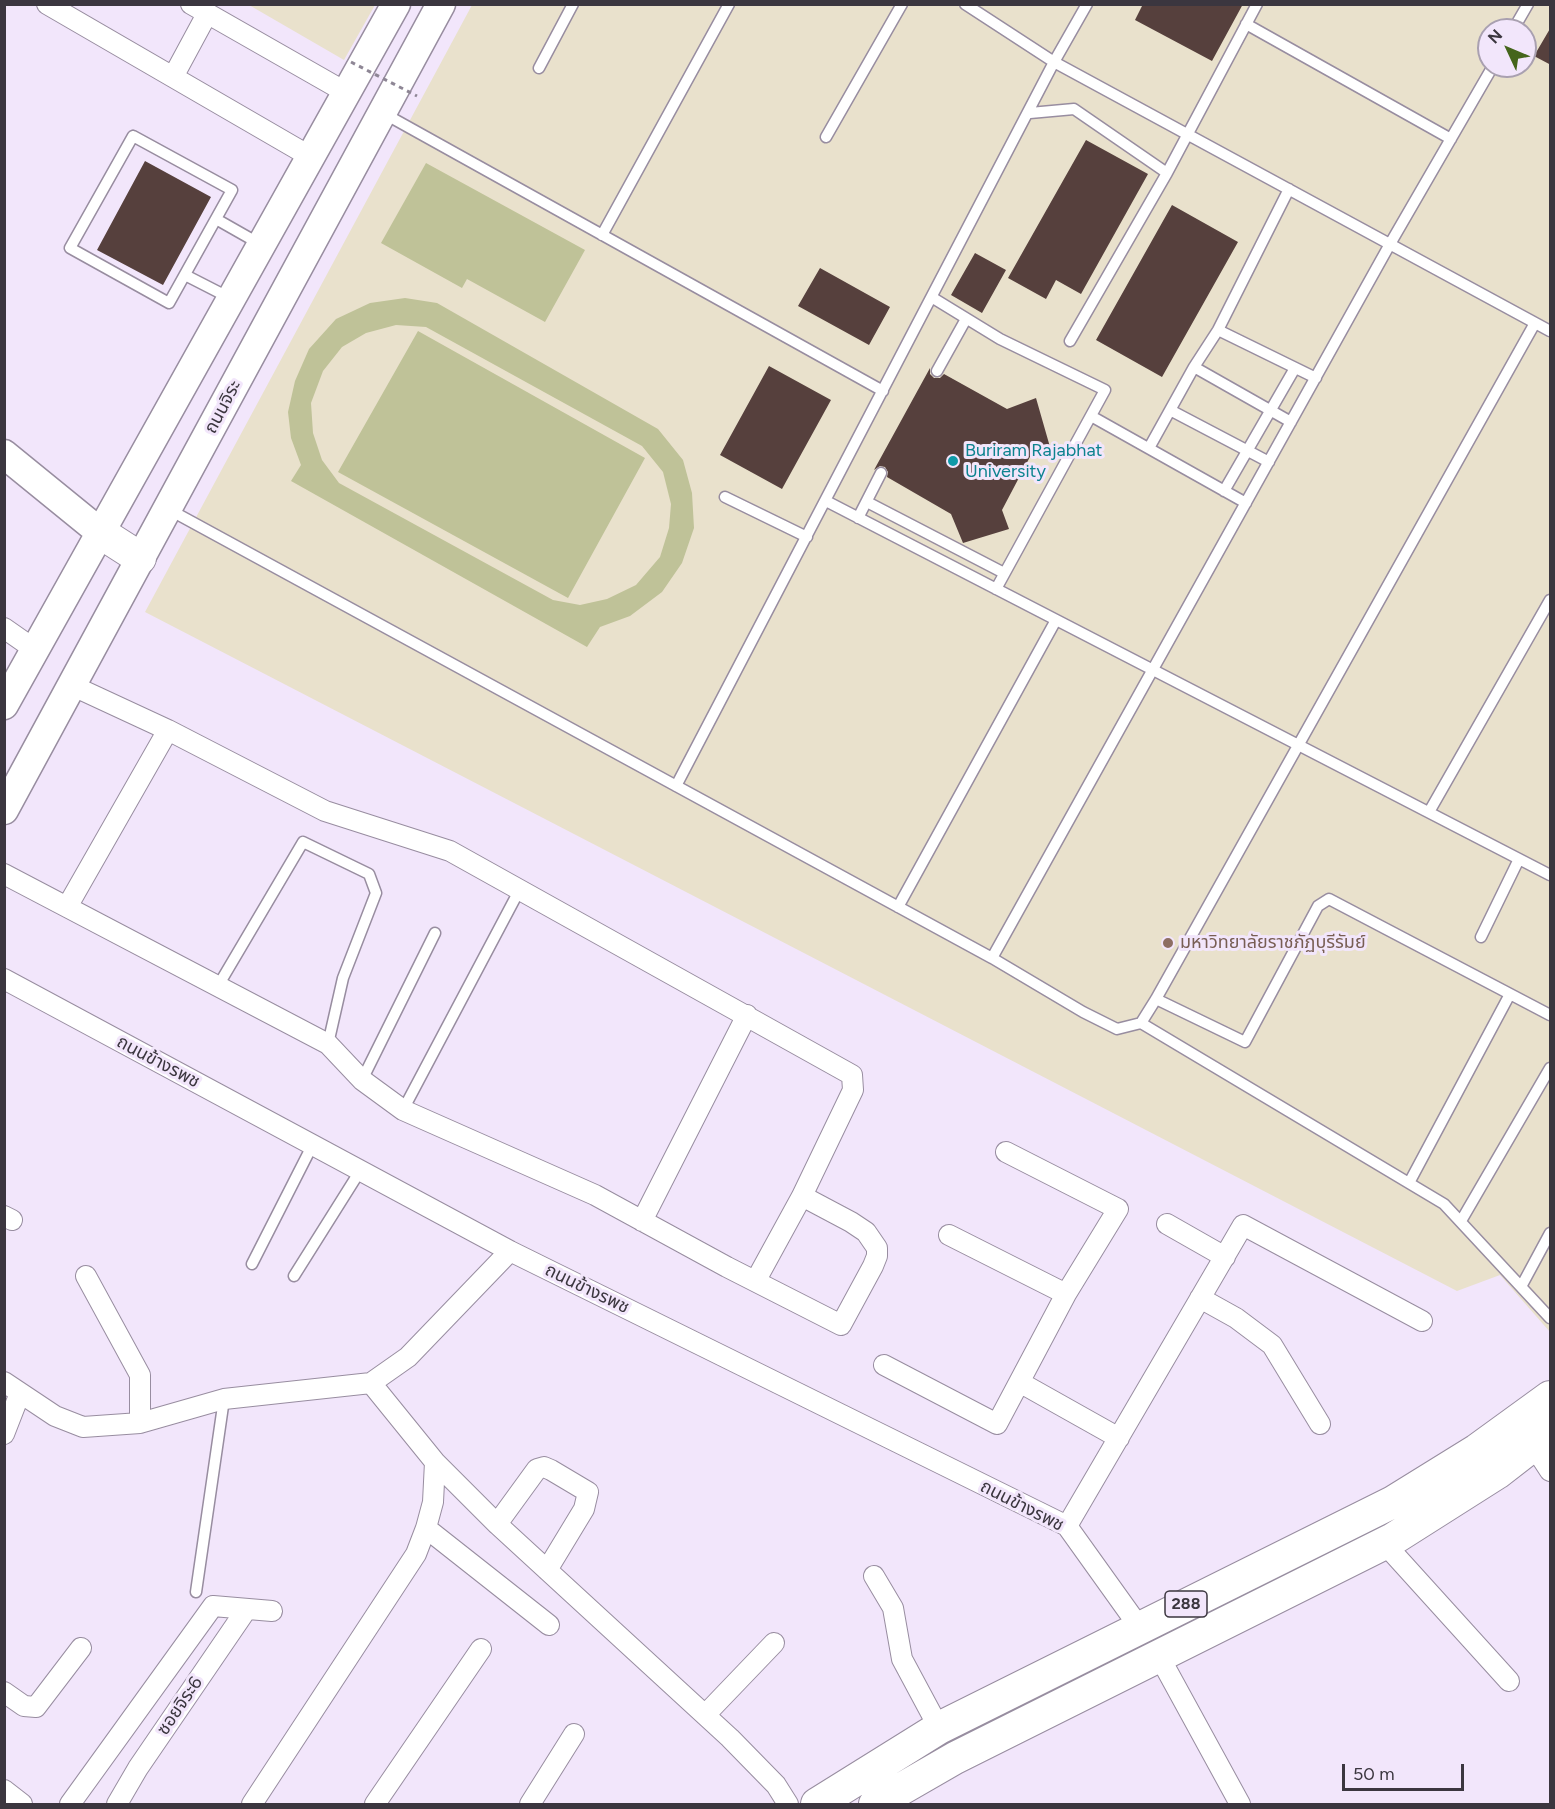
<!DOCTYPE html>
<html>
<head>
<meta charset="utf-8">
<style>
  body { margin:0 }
  #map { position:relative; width:1555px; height:1809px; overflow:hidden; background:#f2e6fb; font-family:Figtree,sans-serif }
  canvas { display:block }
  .frame { position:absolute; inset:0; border:6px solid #3b363f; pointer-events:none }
  .north { position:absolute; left:1477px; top:18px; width:60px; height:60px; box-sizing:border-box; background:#f2e6fb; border:2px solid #a9a0b0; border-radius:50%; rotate:314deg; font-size:16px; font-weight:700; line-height:24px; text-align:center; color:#3b363f }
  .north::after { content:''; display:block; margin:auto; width:21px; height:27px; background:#45651b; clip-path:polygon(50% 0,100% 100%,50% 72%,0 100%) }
  .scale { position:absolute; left:1342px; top:1764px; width:122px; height:27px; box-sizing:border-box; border:3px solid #3b363f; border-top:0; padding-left:8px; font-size:18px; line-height:21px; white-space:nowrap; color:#3b363f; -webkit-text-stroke:4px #f2e6fb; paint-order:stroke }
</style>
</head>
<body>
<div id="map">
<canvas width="1555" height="1809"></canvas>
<div class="frame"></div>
<div class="north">N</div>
<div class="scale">50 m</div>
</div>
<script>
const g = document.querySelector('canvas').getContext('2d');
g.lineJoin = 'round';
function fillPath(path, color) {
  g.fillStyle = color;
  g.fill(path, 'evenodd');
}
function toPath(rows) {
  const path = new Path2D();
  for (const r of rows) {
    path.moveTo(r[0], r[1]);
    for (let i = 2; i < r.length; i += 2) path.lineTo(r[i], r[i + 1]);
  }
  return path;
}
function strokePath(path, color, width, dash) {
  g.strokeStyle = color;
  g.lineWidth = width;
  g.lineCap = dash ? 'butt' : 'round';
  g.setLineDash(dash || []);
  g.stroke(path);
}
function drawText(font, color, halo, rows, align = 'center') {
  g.font = font + ' Figtree,"Noto Sans Thai",sans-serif';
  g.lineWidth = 6;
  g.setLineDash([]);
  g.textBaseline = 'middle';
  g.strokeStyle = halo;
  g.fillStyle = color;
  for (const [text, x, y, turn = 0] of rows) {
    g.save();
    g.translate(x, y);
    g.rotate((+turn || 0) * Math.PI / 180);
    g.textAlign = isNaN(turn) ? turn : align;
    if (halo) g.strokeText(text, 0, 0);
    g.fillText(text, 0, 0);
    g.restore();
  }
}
const education = toPath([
  [249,5,375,5,344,60],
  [472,5,1550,5,1550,1332,1500,1275,1457,1291,145,612],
  [1489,30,1525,30,1525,66,1489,66]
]);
const green = toPath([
  [426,163,585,250,545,322,467,279,462,288,381,243],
  [405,298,437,303,658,429,683,460,692,493,694,528,682,563,662,592,630,616,600,627,587,647,291,481,301,465,291,438,288,412,295,381,309,349,336,319,370,303],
  [396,325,426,327,642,446,663,472,671,504,669,528,660,557,636,585,607,599,580,605,553,600,339,483,322,460,313,433,311,403,323,371,342,347,366,333],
  [418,331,645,458,568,598,338,472]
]);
const building = toPath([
  [1143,4,1243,4,1212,61,1135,20],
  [1551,27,1551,65,1534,56],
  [1086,140,1148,174,1081,294,1056,280,1046,299,1008,278],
  [145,161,211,197,163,285,97,250],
  [1172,205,1238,242,1162,377,1096,340],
  [975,253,1006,270,982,313,951,295],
  [820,268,890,307,869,345,798,306],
  [769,366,831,400,782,489,720,455],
  [930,368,930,374,934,378,940,378,944,374,1007,409,1036,398,1050,447,1032,453,1002,510,1009,529,963,543,951,514,887,477,888,472,885,467,880,466,874,470]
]);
const lane = toPath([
  [965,4,1054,62,1550,331],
  [1246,24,1451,139],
  [1513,30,1528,4],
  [539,68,573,4],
  [383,113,883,391],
  [1030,113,1074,109,1167,173],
  [133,136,232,190,169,303,70,248,133,136],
  [826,137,902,4],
  [216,219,260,244],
  [602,235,729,4],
  [185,275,230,298],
  [933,298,1000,339,1105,390,996,589],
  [1218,330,1316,378],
  [1070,341,1167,173,1257,4],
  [1194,367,1291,422],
  [937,371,966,319],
  [1170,410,1269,462],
  [1091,416,1246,503],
  [1149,448,1194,367,1218,330,1289,189],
  [1224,491,1295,368],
  [725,497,807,537],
  [826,501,1550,875],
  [867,502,1004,573],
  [168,509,992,958,1083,1012,1117,1029,1141,1023,1156,999,1535,323],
  [858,518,881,473],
  [676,786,1054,62,1087,4],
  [1429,812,1550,600],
  [898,907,1056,620],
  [1481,937,1519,859],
  [992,958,1390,244,1493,66],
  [218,986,303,842,369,874,376,893,343,978,328,1044],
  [1156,999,1245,1042,1318,906,1329,899,1550,1015],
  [1141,1023,1444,1204,1550,1318],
  [362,1080,435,933],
  [403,1110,520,889],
  [1409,1183,1510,994],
  [1461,1221,1550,1068],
  [252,1264,312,1146],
  [294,1276,360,1171],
  [1522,1285,1550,1233],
  [196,1592,224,1399]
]);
const street = toPath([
  [47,4,311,157],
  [191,4,347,93],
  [173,77,207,14],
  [4,628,34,649],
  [71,685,168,730],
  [4,874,328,1044,362,1080,403,1110,595,1195,727,1267,841,1325,873,1266,877,1256,877,1248,866,1232,851,1222,802,1196],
  [67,907,168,730,325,811,450,851,852,1075,853,1090,802,1196,756,1280],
  [4,979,510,1251,1067,1526,1140,1628],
  [4,1216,12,1220],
  [642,1221,747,1015],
  [1167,1224,1225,1257],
  [949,1235,1066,1294],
  [86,1276,140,1375,140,1423],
  [1200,1298,1236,1318,1272,1345,1320,1424],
  [884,1365,997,1424,1066,1294,1118,1209,1006,1152],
  [4,1382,55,1416,83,1427,140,1423,224,1399,371,1383,408,1357,510,1251],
  [1021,1383,1119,1438],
  [4,1434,20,1393],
  [1533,1445,1550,1471],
  [435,1462,497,1524,730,1738,776,1785,788,1804],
  [497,1524,537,1469,544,1467,551,1470,588,1492,584,1509,547,1570],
  [1067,1526,1243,1225,1422,1321],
  [426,1528,549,1625],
  [1384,1543,1509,1681],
  [874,1576,893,1608,902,1659,939,1728],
  [1159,1656,1240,1804],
  [4,1692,24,1706,36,1707,81,1648],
  [705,1715,774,1643],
  [4,1790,22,1804],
  [70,1804,213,1606,272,1611],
  [117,1804,138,1768,246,1610],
  [252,1804,416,1554,426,1528,433,1502,435,1462,371,1383],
  [375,1804,481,1649],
  [530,1804,574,1734]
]);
const secondary = toPath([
  [4,454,101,533],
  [4,705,396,4],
  [4,810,441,4]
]);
const primary = toPath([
  [101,533,140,558],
  [817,1804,939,1728,1393,1502,1477,1450,1550,1397],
  [875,1804,955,1758,1393,1539,1497,1473,1550,1432]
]);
const pathBridge = toPath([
  [351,62,417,96]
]);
const markers = [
  [953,461,6,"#0f9aa8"],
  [1168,943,6,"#8d6e63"]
];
const shields = [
  [1186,1604,42]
];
const shieldNames = [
  ["288",1186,1604]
];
const streetNames = [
  ["ถนนจิระ",223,407,-62],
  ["ถนนข้างรพช",158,1062,28],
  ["ถนนข้างรพช",587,1289,26],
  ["ถนนข้างรพช",1022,1506,27],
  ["ซอยจิระ6",180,1706,-56]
];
const cultureNames = [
  ["Buriram Rajabhat",965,451],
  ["University",965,472]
];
const educationNames = [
  ["มหาวิทยาลัยราชภัฏบุรีรัมย์",1180,943]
];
fillPath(education, '#e9e1cc');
fillPath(green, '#bfc298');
fillPath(building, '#56403d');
strokePath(lane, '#988da0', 13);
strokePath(street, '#988da0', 22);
strokePath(secondary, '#988da0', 31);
strokePath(primary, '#988da0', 34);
strokePath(lane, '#fff', 10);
strokePath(street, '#fff', 20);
strokePath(secondary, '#fff', 28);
strokePath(primary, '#fff', 32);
strokePath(pathBridge, '#8e8695', 3, [4.5, 4.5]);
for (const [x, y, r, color] of markers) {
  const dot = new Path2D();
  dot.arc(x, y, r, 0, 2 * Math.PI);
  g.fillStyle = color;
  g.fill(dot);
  strokePath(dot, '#f2e6fb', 2);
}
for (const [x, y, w] of shields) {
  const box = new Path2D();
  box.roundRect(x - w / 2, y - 13, w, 26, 4.5);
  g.fillStyle = '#f2e6fb';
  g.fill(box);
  strokePath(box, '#3b363f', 1.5);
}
drawText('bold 16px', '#3b363f', null, shieldNames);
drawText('18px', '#3b363f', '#f2e6fb', streetNames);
drawText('18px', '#0d838f', '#f2e6fb', cultureNames, 'left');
drawText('18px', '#785e54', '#f2e6fb', educationNames, 'left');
</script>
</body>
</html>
